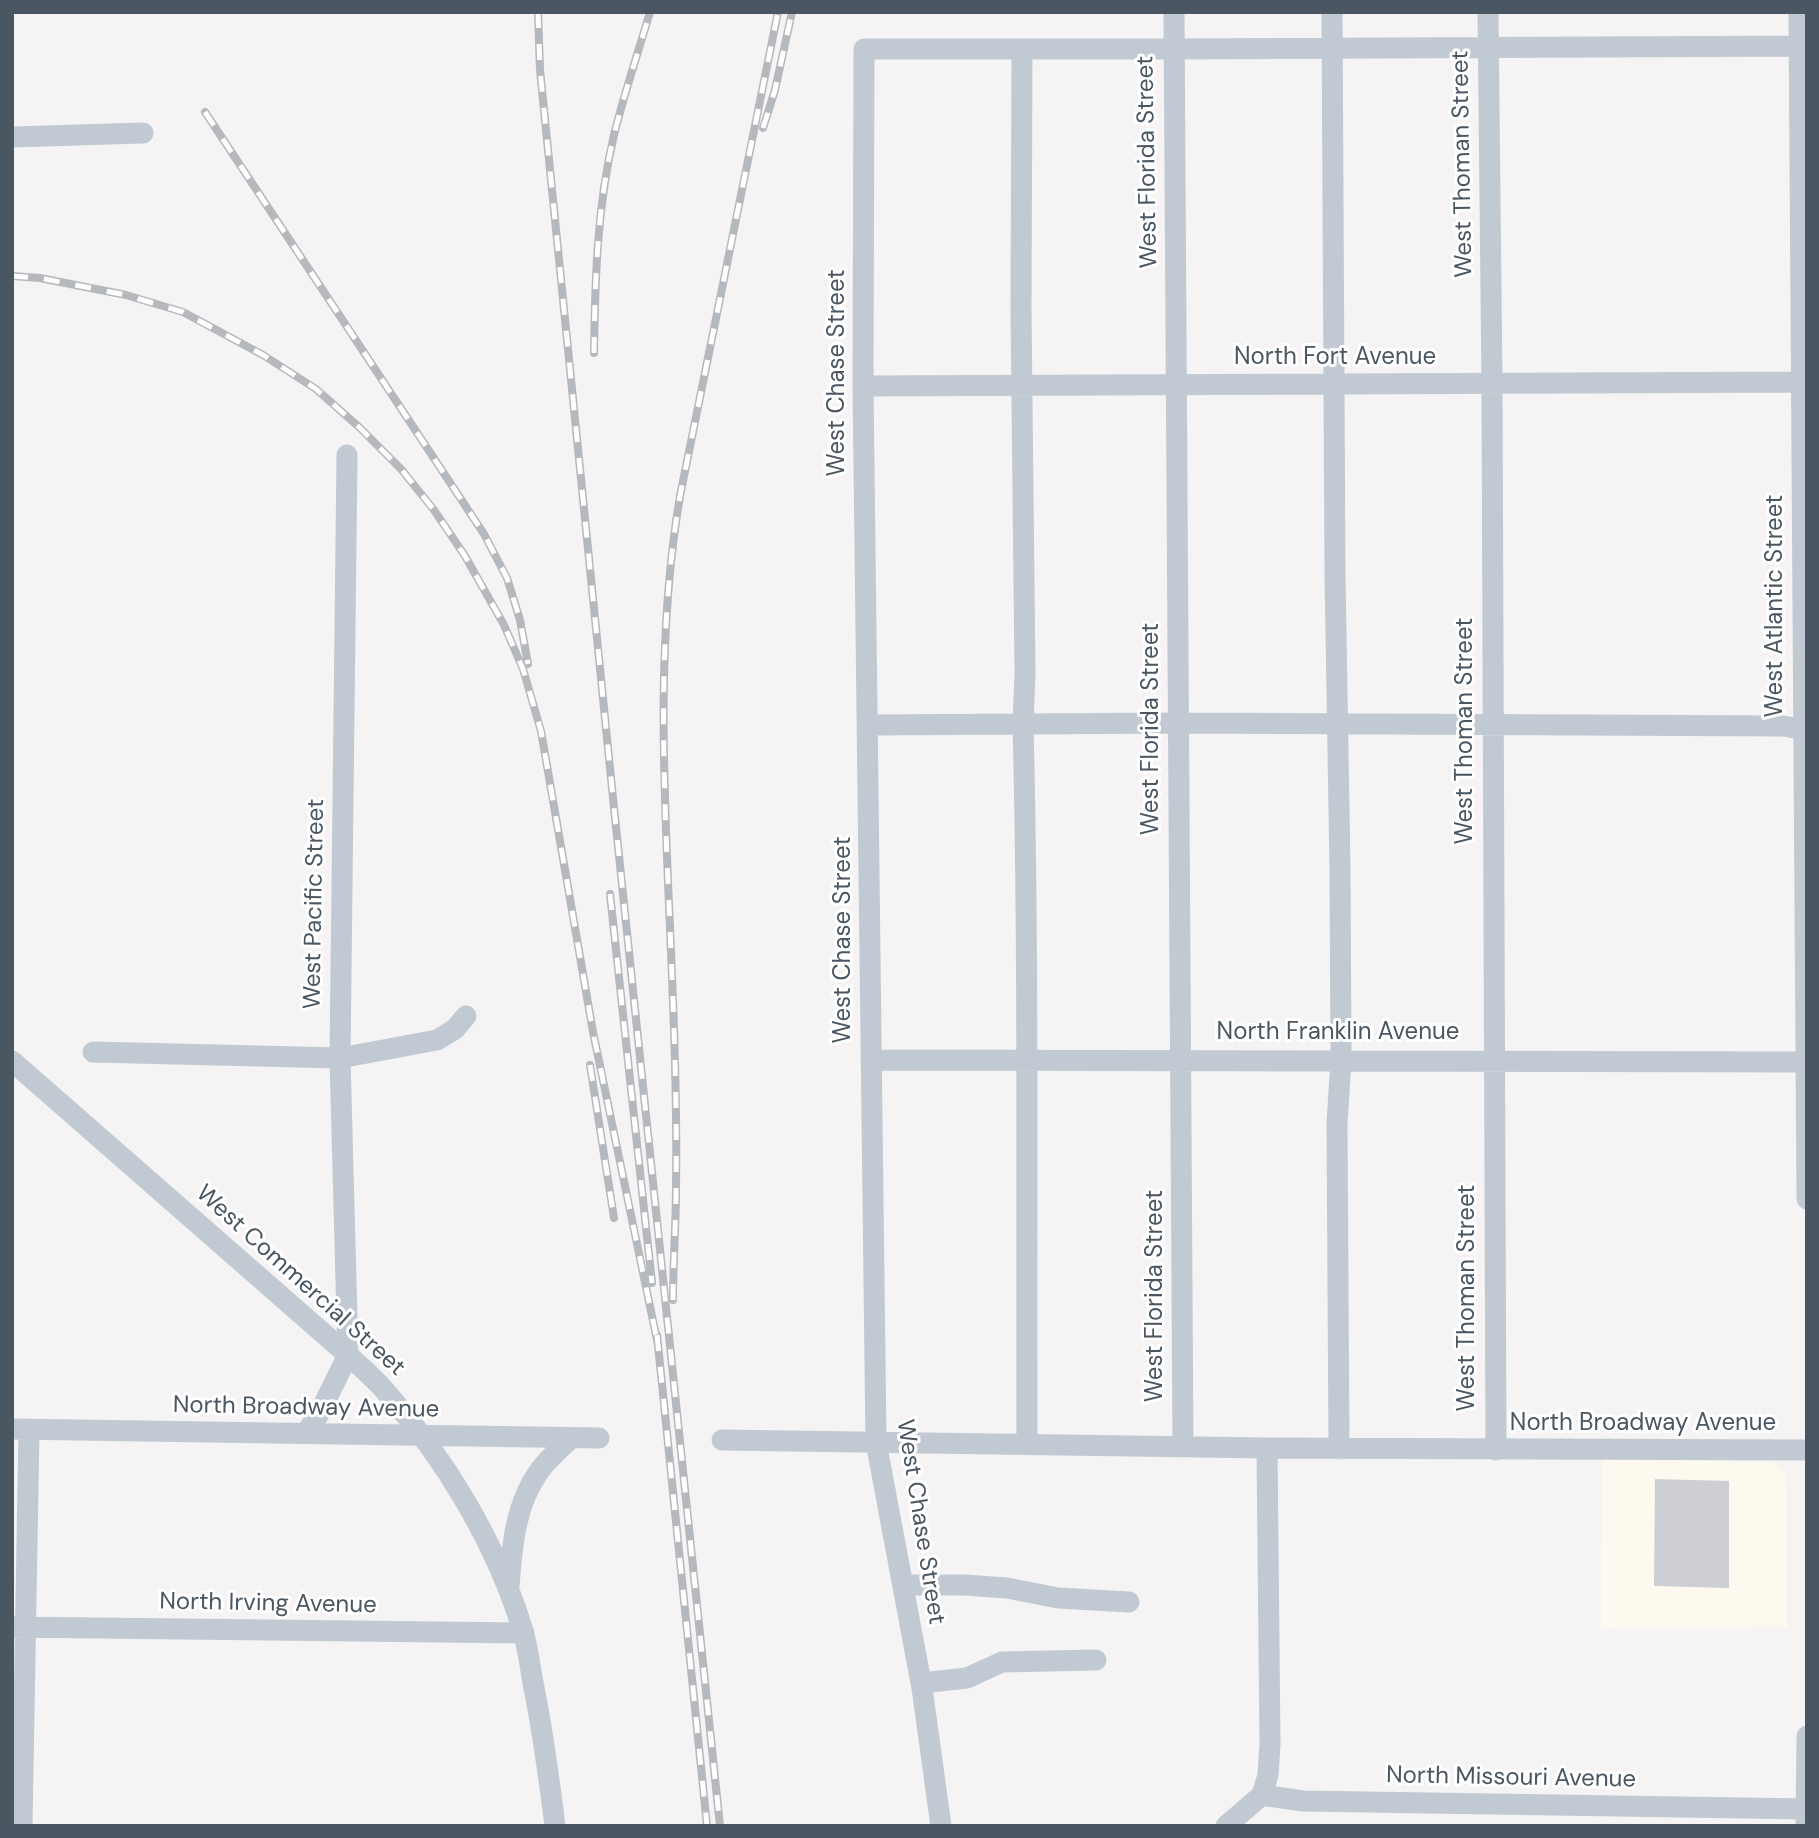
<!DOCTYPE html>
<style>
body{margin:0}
#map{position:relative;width:1819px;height:1838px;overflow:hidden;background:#f5f3f3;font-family:"DM Sans",sans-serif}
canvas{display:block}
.frame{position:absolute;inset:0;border:14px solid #4a5661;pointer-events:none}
</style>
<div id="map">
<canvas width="1819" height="1838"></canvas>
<div class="frame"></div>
</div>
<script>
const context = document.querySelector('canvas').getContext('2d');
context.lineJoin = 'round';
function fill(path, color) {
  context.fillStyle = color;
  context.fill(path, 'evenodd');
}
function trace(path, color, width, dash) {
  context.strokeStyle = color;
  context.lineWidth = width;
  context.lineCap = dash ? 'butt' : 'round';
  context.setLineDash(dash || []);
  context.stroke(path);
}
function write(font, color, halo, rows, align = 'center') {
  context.font = font + ' "DM Sans",sans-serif';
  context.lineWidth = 6;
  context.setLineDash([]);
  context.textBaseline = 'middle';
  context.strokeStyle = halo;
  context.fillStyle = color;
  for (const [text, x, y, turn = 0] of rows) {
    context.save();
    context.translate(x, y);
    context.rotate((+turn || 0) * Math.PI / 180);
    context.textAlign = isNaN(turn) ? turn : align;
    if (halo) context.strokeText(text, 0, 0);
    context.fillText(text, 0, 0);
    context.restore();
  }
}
fill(new Path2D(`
 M 1602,1459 L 1770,1462 L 1777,1466 L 1785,1475 L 1787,1488 L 1787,1627 L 1601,1628 Z`), '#fdf9ef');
fill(new Path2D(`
 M 1655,1479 L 1729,1481 L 1729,1588 L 1654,1586 Z`), '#cdcfd5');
trace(new Path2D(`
 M 1174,12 L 1183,1445
 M 1332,12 L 1335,575 L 1340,869 L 1341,1059 L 1337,1124 L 1339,1449
 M 1488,12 L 1492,383 L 1496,1450
 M 1799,12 L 1807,1199
 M 1022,49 L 1021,309 L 1025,674 L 1023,724 C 1029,964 1026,1203 1027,1443
 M 12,137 L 143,133
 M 863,386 L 1807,382
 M 868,725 L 1178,723 L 1783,726 L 1807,730
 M 93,1052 L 340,1058 L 437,1040 L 455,1029 L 466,1016
 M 871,1060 L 1805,1062
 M 12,1061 L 348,1355 C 361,1367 375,1379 386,1392 C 446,1459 497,1545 523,1631 C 528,1648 530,1666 533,1683 C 543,1731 549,1778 555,1826
 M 12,1429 L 599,1438
 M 306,1433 L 319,1414 L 348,1355 L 340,1058 L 347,455
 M 722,1440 L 1267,1448 L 1807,1450
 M 903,1585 L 964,1585 L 1007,1588 L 1058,1598 L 1129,1602
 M 509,1587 C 512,1546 515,1504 540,1470 C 549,1458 561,1448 571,1438
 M 12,1627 L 524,1633
 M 921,1683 L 967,1678 L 1002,1662 L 1096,1660
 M 1262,1795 L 1268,1775 L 1270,1744 L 1267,1448
 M 22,1826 L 29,1429
 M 941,1826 L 922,1688 L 876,1442 L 863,386 L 864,49 L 1173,49 L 1807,46
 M 1226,1826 L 1262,1795 L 1303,1801 L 1807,1809
 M 1806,1826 L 1807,1736`), '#c1cad2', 21);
const rail = new Path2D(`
 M 538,12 L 540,70 L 613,798 L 720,1826
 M 205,112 L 484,534 L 507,578 L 520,620 L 528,664
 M 763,128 L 775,90 L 792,12
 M 12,276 L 40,278 L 126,295 L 183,312 L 263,355 L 316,389 L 359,427 L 401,469 L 434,510 L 465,556 L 504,625 L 523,669 L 541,731 L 593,1032 L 658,1345
 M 594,353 C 595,280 597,207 614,135 C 624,94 638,53 650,12
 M 610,894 L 652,1283
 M 590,1065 L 614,1218
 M 673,1300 C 673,1263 676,1225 676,1188 C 677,1118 675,1047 672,977 C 666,816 653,655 680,496 L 778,12
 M 657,1335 L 707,1826`);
trace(rail, '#b5b8bd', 8);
trace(rail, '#fff', 5, [16]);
write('24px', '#4a5661', '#fff', [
 ["West Florida Street",1148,162,-91],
 ["West Thoman Street",1463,164,-91],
 ["North Fort Avenue",1335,358],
 ["West Chase Street",838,373,-90],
 ["West Atlantic Street",1776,606,-90],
 ["West Florida Street",1152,729,-90],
 ["West Thoman Street",1466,731,-90],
 ["West Pacific Street",315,904,-89],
 ["West Chase Street",844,940,-90],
 ["North Franklin Avenue",1338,1033],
 ["West Commercial Street",300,1281,42],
 ["West Florida Street",1156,1296,-90],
 ["West Thoman Street",1468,1298,-90],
 ["North Broadway Avenue",306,1408,1],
 ["North Broadway Avenue",1643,1424],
 ["West Chase Street",920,1522,81],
 ["North Irving Avenue",268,1604,1],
 ["North Missouri Avenue",1511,1778,1]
]);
</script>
